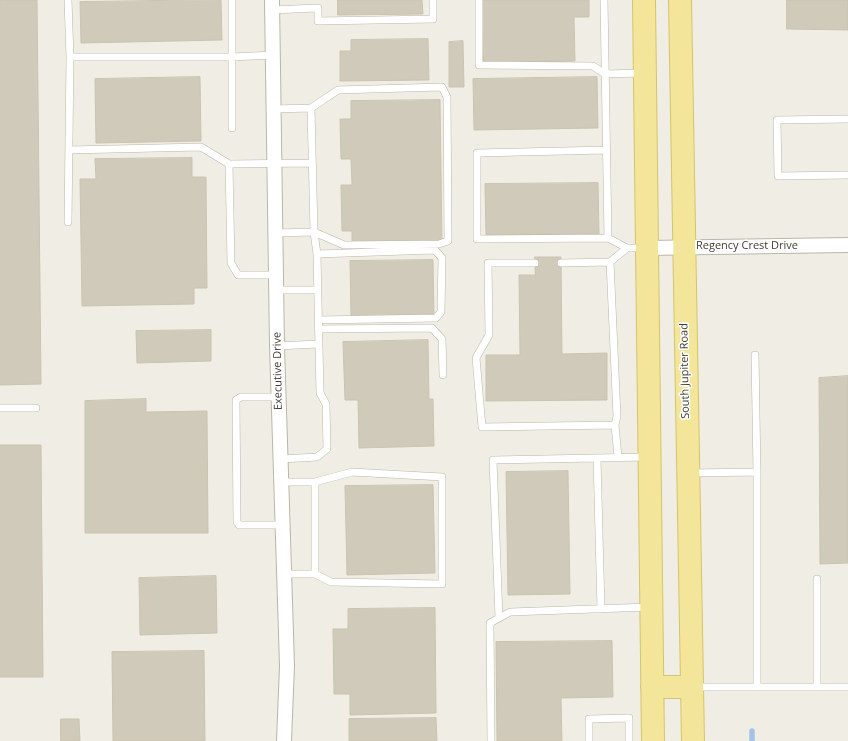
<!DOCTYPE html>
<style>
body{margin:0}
canvas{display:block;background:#f0eee4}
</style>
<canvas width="848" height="741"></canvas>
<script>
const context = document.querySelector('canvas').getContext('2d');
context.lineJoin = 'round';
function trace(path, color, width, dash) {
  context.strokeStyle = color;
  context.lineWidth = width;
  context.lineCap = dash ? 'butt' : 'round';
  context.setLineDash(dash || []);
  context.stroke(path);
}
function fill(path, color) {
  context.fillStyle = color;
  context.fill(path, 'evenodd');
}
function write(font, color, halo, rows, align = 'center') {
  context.font = font + ' "Open Sans",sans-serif';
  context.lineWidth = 3;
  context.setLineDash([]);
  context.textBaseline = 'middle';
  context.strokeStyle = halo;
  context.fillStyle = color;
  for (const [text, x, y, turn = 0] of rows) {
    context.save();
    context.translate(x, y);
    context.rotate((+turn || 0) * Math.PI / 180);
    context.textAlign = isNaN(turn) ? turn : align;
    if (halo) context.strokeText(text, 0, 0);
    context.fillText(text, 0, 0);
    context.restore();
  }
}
trace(new Path2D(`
 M 752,731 L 752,741`), '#a6c3e7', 5.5);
const building = new Path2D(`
 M 0,0 L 37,0 L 41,384 L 0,385 Z
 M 221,0 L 222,40 L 81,43 L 80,2 Z
 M 338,0 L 422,0 L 423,14 L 338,15 Z
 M 483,0 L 589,0 L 589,17 L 574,17 L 575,61 L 484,63 Z
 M 787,0 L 848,0 L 848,30 L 787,29 Z
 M 428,39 L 429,80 L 340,81 L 340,51 L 351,51 L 351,40 Z
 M 463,41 L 464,87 L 449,87 L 449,42 Z
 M 200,77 L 201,141 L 96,143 L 95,79 Z
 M 597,77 L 598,128 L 474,130 L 473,79 Z
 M 440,100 L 442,242 L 352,243 L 352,231 L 342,231 L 341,185 L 352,185 L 351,159 L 341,159 L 340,119 L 351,119 L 351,101 Z
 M 192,158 L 192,177 L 206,177 L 207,288 L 194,288 L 194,304 L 82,306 L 80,179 L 96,179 L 95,159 Z
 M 598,183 L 599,234 L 486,235 L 485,184 Z
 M 535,257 L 561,257 L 562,354 L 607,353 L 607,400 L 486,401 L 486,355 L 520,355 L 519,275 L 535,275 Z
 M 433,260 L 434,317 L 351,318 L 350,261 Z
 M 211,330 L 211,361 L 137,363 L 136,331 Z
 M 428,340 L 429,399 L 433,399 L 434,446 L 359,448 L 358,400 L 345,400 L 343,342 Z
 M 848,376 L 848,563 L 820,564 L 819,378 Z
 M 146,399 L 146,412 L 207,411 L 208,533 L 85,533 L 85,401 Z
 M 0,445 L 41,445 L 43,677 L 0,677 Z
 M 568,471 L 570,594 L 508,595 L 506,472 Z
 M 433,485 L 435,573 L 347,575 L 345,486 Z
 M 216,576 L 217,633 L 140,635 L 139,578 Z
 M 435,608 L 436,713 L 350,715 L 350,694 L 334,694 L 333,629 L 348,629 L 348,609 Z
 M 612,641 L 613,697 L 561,698 L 562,741 L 497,741 L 496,642 Z
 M 204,651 L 205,741 L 113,741 L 112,652 Z
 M 436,718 L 437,741 L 349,741 L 349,719 Z
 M 61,719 L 79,719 L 80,741 L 61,741 Z`);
fill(building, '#d0cabb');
trace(building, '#cac3af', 1);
const service = new Path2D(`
 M 68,0 L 70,57 L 232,57 L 232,0
 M 479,0 L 479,65 L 593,66 L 605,74 L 642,73
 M 604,0 L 608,238 L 627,248
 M 272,10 L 318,8 L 318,21 L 433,19 L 433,0
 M 311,108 L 338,90 L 442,87 L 447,97 L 448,241 L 439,244 L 344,245 L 314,232
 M 274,109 L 311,108 L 314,232 L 276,233
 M 848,119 L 777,120 L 778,176 L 848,175
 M 232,128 L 232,57 L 273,55
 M 69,150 L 201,147 L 229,164
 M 607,150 L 477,153 L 477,239 L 608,238
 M 68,222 L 70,57
 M 317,254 L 435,250 L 442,258 L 441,312 L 436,318 L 318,320
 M 610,262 L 627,248 L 645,248
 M 535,263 L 488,263 L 489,335 L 476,358 L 482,427 L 615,425
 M 561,263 L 610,262 L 617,416 L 615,425 L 618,457
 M 276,275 L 238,275 L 231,263 L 229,164 L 312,163
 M 277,290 L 317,290
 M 318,329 L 432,328 L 442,339 L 443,375
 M 277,346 L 318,344
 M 755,355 L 757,472
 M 279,397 L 241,397 L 236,400 L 237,522 L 239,525 L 282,525
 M 0,408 L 36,408
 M 597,458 L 601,609
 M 281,459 L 317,457 L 327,449 L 326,404 L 320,393 L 317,254 L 314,232
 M 691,473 L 757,472 L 757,687
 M 281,482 L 315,482 L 352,472 L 442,477 L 442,584 L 331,582 L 315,574 L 284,574
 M 315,482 L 315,574
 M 817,579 L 817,687
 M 499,618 L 493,460 L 647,457
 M 694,687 L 848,687
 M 491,741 L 490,623 L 510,612 L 649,607
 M 589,741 L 589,719 L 629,718 L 629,741`);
const minor = new Path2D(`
 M 272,0 L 277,346 L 287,666 L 284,741
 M 646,248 L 848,245`);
const primary = new Path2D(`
 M 644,0 L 653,741
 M 680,0 L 693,741
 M 652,687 L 692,687`);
trace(service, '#bab6a8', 8);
trace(minor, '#bab6a8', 16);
trace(primary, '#d5c46c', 24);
trace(service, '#fff', 7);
trace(minor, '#fff', 14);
trace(primary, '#f3e59a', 22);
write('11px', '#413e34', '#fff', [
 ["Regency Crest Drive",747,246],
 ["Executive Drive",278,371,-91],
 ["South Jupiter Road",685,371,-91]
]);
</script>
